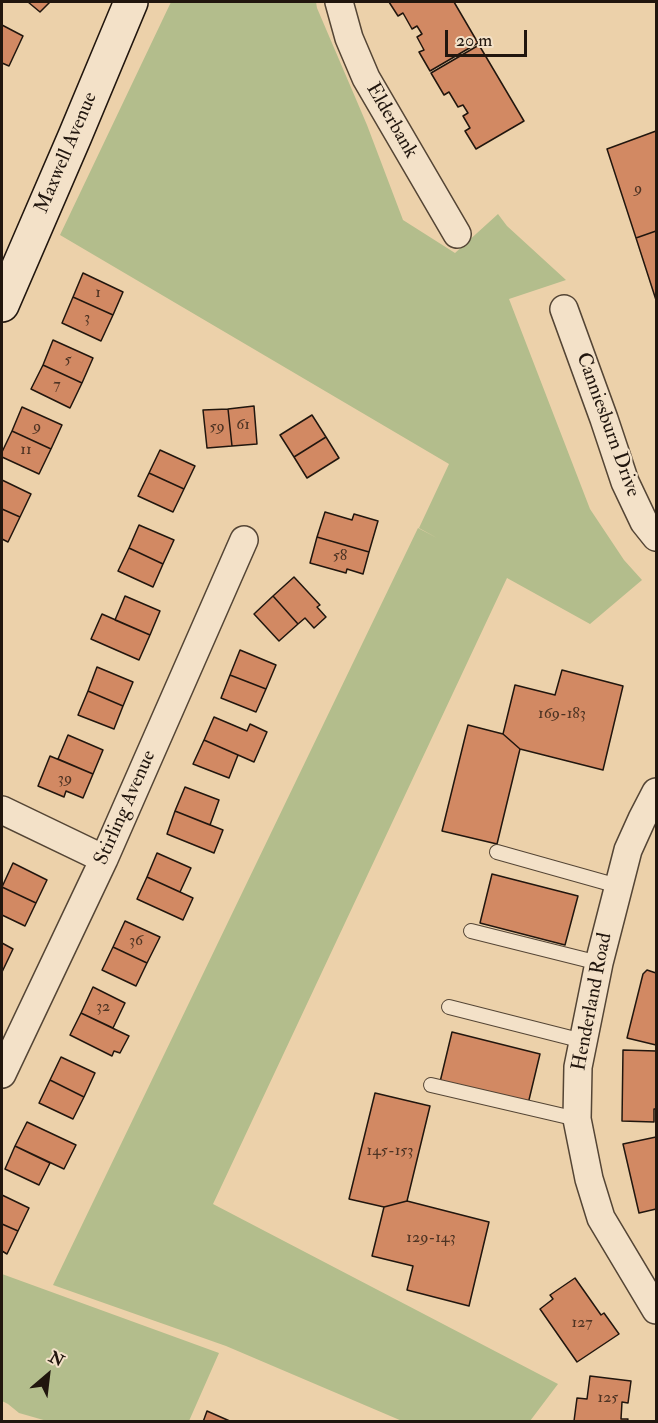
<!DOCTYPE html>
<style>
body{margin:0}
#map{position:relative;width:658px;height:1423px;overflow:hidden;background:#ecd1aa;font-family:"IM FELL Double Pica",serif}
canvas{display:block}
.frame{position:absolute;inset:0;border:3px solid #21160e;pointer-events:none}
.north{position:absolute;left:18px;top:1345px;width:60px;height:60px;-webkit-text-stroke:4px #f3e1c8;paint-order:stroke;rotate:28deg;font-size:16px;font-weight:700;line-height:24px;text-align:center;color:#21160e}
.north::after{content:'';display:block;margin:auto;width:21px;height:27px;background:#21160e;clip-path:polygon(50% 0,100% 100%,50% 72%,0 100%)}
.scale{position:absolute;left:445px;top:30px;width:82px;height:27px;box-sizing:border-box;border:3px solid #21160e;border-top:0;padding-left:8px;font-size:18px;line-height:21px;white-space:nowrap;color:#21160e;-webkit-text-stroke:4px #f3e1c8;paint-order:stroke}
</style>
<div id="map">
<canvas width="658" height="1423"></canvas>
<div class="frame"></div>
<div class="north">N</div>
<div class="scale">20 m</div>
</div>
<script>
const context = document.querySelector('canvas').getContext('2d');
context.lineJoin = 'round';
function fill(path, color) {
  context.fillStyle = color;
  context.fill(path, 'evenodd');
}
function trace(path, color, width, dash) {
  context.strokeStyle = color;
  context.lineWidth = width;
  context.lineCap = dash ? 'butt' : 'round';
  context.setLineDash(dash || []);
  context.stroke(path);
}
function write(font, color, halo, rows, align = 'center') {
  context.font = font + ' "IM FELL Double Pica",serif';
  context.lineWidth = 4.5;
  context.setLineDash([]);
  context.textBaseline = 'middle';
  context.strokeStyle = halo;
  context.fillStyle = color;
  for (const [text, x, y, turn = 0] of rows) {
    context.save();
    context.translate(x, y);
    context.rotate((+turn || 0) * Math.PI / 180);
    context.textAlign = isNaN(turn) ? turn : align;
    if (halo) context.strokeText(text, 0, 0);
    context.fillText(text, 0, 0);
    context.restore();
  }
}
fill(new Path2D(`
 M 171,2 L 316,2 L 317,8 L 367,125 L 403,220 L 455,253 L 498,214 L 507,226 L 566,280 L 509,299 L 590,509 L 624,560 L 642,580 L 590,624 L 507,578 L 213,1204 L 558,1384 L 530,1421 L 402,1421 L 226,1346 L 53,1285 L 418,528 L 437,538 L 419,528 L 449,464 L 60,235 Z
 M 2,1274 L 219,1353 L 189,1421 L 47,1421 L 19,1413 L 8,1404 L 2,1401 Z`), '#b3bd8c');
const building = new Path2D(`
 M 28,2 L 50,2 L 40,12 Z
 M 389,2 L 454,2 L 478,43 L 430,71 L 419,52 L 424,50 L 417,37 L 422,34 L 417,26 L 412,29 L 403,13 L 398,16 Z
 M 2,25 L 23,36 L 9,66 L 2,63 Z
 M 479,45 L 524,121 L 476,149 L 465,131 L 470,128 L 463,116 L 468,113 L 463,105 L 458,107 L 449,92 L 444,95 L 431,73 Z
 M 656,131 L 656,231 L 636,238 L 607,149 Z
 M 656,231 L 656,300 L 636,238 Z
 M 83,273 L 123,292 L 113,315 L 73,297 Z
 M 73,297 L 113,315 L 101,341 L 62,323 Z
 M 53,340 L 93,358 L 82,383 L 43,365 Z
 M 43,365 L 82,383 L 70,408 L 31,389 Z
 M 254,406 L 257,444 L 232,446 L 228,409 Z
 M 22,407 L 62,425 L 51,449 L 12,431 Z
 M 228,409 L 232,446 L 207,448 L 203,410 Z
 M 312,415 L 326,437 L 294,457 L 280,435 Z
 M 12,431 L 51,449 L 39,474 L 2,457 L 2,452 Z
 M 326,437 L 339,458 L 307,478 L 294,457 Z
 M 160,450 L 195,466 L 184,489 L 149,473 Z
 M 149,473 L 184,489 L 173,512 L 138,496 Z
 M 2,480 L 31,494 L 20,517 L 2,509 Z
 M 2,509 L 20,517 L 8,542 L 2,539 Z
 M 325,512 L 352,520 L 354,514 L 378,521 L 369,552 L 317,537 Z
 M 139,525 L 174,540 L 163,564 L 129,548 Z
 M 317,537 L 369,552 L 363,574 L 347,569 L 346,573 L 310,563 Z
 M 129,548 L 163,564 L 153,587 L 118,571 Z
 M 294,577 L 320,605 L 317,607 L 326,617 L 314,628 L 305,618 L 298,624 L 273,596 Z
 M 125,596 L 160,611 L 150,635 L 115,620 Z
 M 273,596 L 298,624 L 279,641 L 254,614 Z
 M 102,614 L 150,635 L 139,660 L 91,639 Z
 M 240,650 L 276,665 L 266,689 L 230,675 Z
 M 97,667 L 133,682 L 123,706 L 88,691 Z
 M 562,670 L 623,686 L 603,770 L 520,749 L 503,734 L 515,685 L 555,695 Z
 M 230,675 L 266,689 L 256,712 L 221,698 Z
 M 88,691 L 123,706 L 114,729 L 78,715 Z
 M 214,717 L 247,731 L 250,724 L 267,732 L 254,762 L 204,740 Z
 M 468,725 L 503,734 L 520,749 L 497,844 L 442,831 Z
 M 68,735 L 103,750 L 93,774 L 58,759 Z
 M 204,740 L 238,755 L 229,778 L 193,764 Z
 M 50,756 L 93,774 L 83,798 L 66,791 L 64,797 L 38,786 Z
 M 185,787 L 219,800 L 210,825 L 175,811 Z
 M 175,811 L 223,830 L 214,853 L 167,834 Z
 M 157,853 L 191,868 L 180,892 L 147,877 Z
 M 13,863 L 47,880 L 36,903 L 2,887 Z
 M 492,874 L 578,896 L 565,945 L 480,923 Z
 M 147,877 L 193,898 L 183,920 L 137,899 Z
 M 2,887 L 36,903 L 25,926 L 2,915 Z
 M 125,921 L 160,937 L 147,963 L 113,947 Z
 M 2,943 L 13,949 L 2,972 Z
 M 113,947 L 147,963 L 136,986 L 102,970 Z
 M 647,970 L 656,973 L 656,1045 L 627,1038 L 643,974 Z
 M 93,987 L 125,1003 L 113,1028 L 81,1013 Z
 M 81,1013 L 129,1036 L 120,1053 L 114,1051 L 112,1056 L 70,1035 Z
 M 452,1032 L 540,1054 L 528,1104 L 440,1082 Z
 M 623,1050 L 656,1051 L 656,1109 L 654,1109 L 654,1122 L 622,1121 Z
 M 61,1057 L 95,1073 L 84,1097 L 50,1080 Z
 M 50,1080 L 84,1097 L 73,1119 L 39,1103 Z
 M 375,1093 L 430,1106 L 407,1201 L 384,1207 L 349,1199 Z
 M 27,1122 L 76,1145 L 64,1169 L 15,1146 Z
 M 656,1137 L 656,1209 L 639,1213 L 623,1144 Z
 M 15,1146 L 50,1163 L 39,1185 L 5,1169 Z
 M 2,1195 L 29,1208 L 18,1231 L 2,1224 Z
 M 407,1201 L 489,1222 L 469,1306 L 407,1290 L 413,1266 L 372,1256 L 384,1207 Z
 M 2,1224 L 18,1231 L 7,1254 L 2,1251 Z
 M 575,1278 L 601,1315 L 604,1313 L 619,1334 L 577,1362 L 540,1309 L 553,1299 L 550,1295 Z
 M 590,1376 L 631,1381 L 628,1403 L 622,1402 L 621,1419 L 628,1419 L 627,1422 L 574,1421 L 577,1398 L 587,1399 Z
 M 207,1411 L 232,1422 L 203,1422 Z`);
fill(building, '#d28963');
trace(building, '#21160e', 1.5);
const lane = new Path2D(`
 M 497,852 L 618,886
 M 471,931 L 599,963
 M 449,1007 L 583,1041
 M 431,1085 L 577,1119`);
const street = new Path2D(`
 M 339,2 L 349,38 L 366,78 L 457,234
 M 564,309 L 604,419 L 625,482 L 644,522 L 656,537
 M 656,792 L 642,819 L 628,850 L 599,963 L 578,1067 L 577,1119 L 589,1179 L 601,1218 L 656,1310
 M 2,810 L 104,859
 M 2,1074 L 104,859 L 244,540`);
const secondary = new Path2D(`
 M 2,305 L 75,136 L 131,2`);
trace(lane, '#544535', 16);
trace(street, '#544535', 30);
trace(secondary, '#21160e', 36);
trace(lane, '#f3e1c8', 14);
trace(street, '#f3e1c8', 27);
trace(secondary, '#f3e1c8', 33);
write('16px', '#4d3323', null, [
 ["9",638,190],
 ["1",98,294],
 ["3",87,319],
 ["5",68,361],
 ["7",57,386],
 ["61",243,426],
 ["9",37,428],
 ["59",217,428],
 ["11",26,451],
 ["58",340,557],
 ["169-183",562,715],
 ["39",65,780],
 ["36",136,942],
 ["32",103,1008],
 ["145-153",390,1152],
 ["129-143",431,1239],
 ["127",582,1324],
 ["125",608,1399]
]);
write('20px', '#21160e', '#f3e1c8', [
 ["Elderbank",391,121,60],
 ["Maxwell Avenue",67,153,-67],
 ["Canniesburn Drive",607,425,70],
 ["Stirling Avenue",126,808,-66],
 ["Henderland Road",593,1002,-79]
]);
</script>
